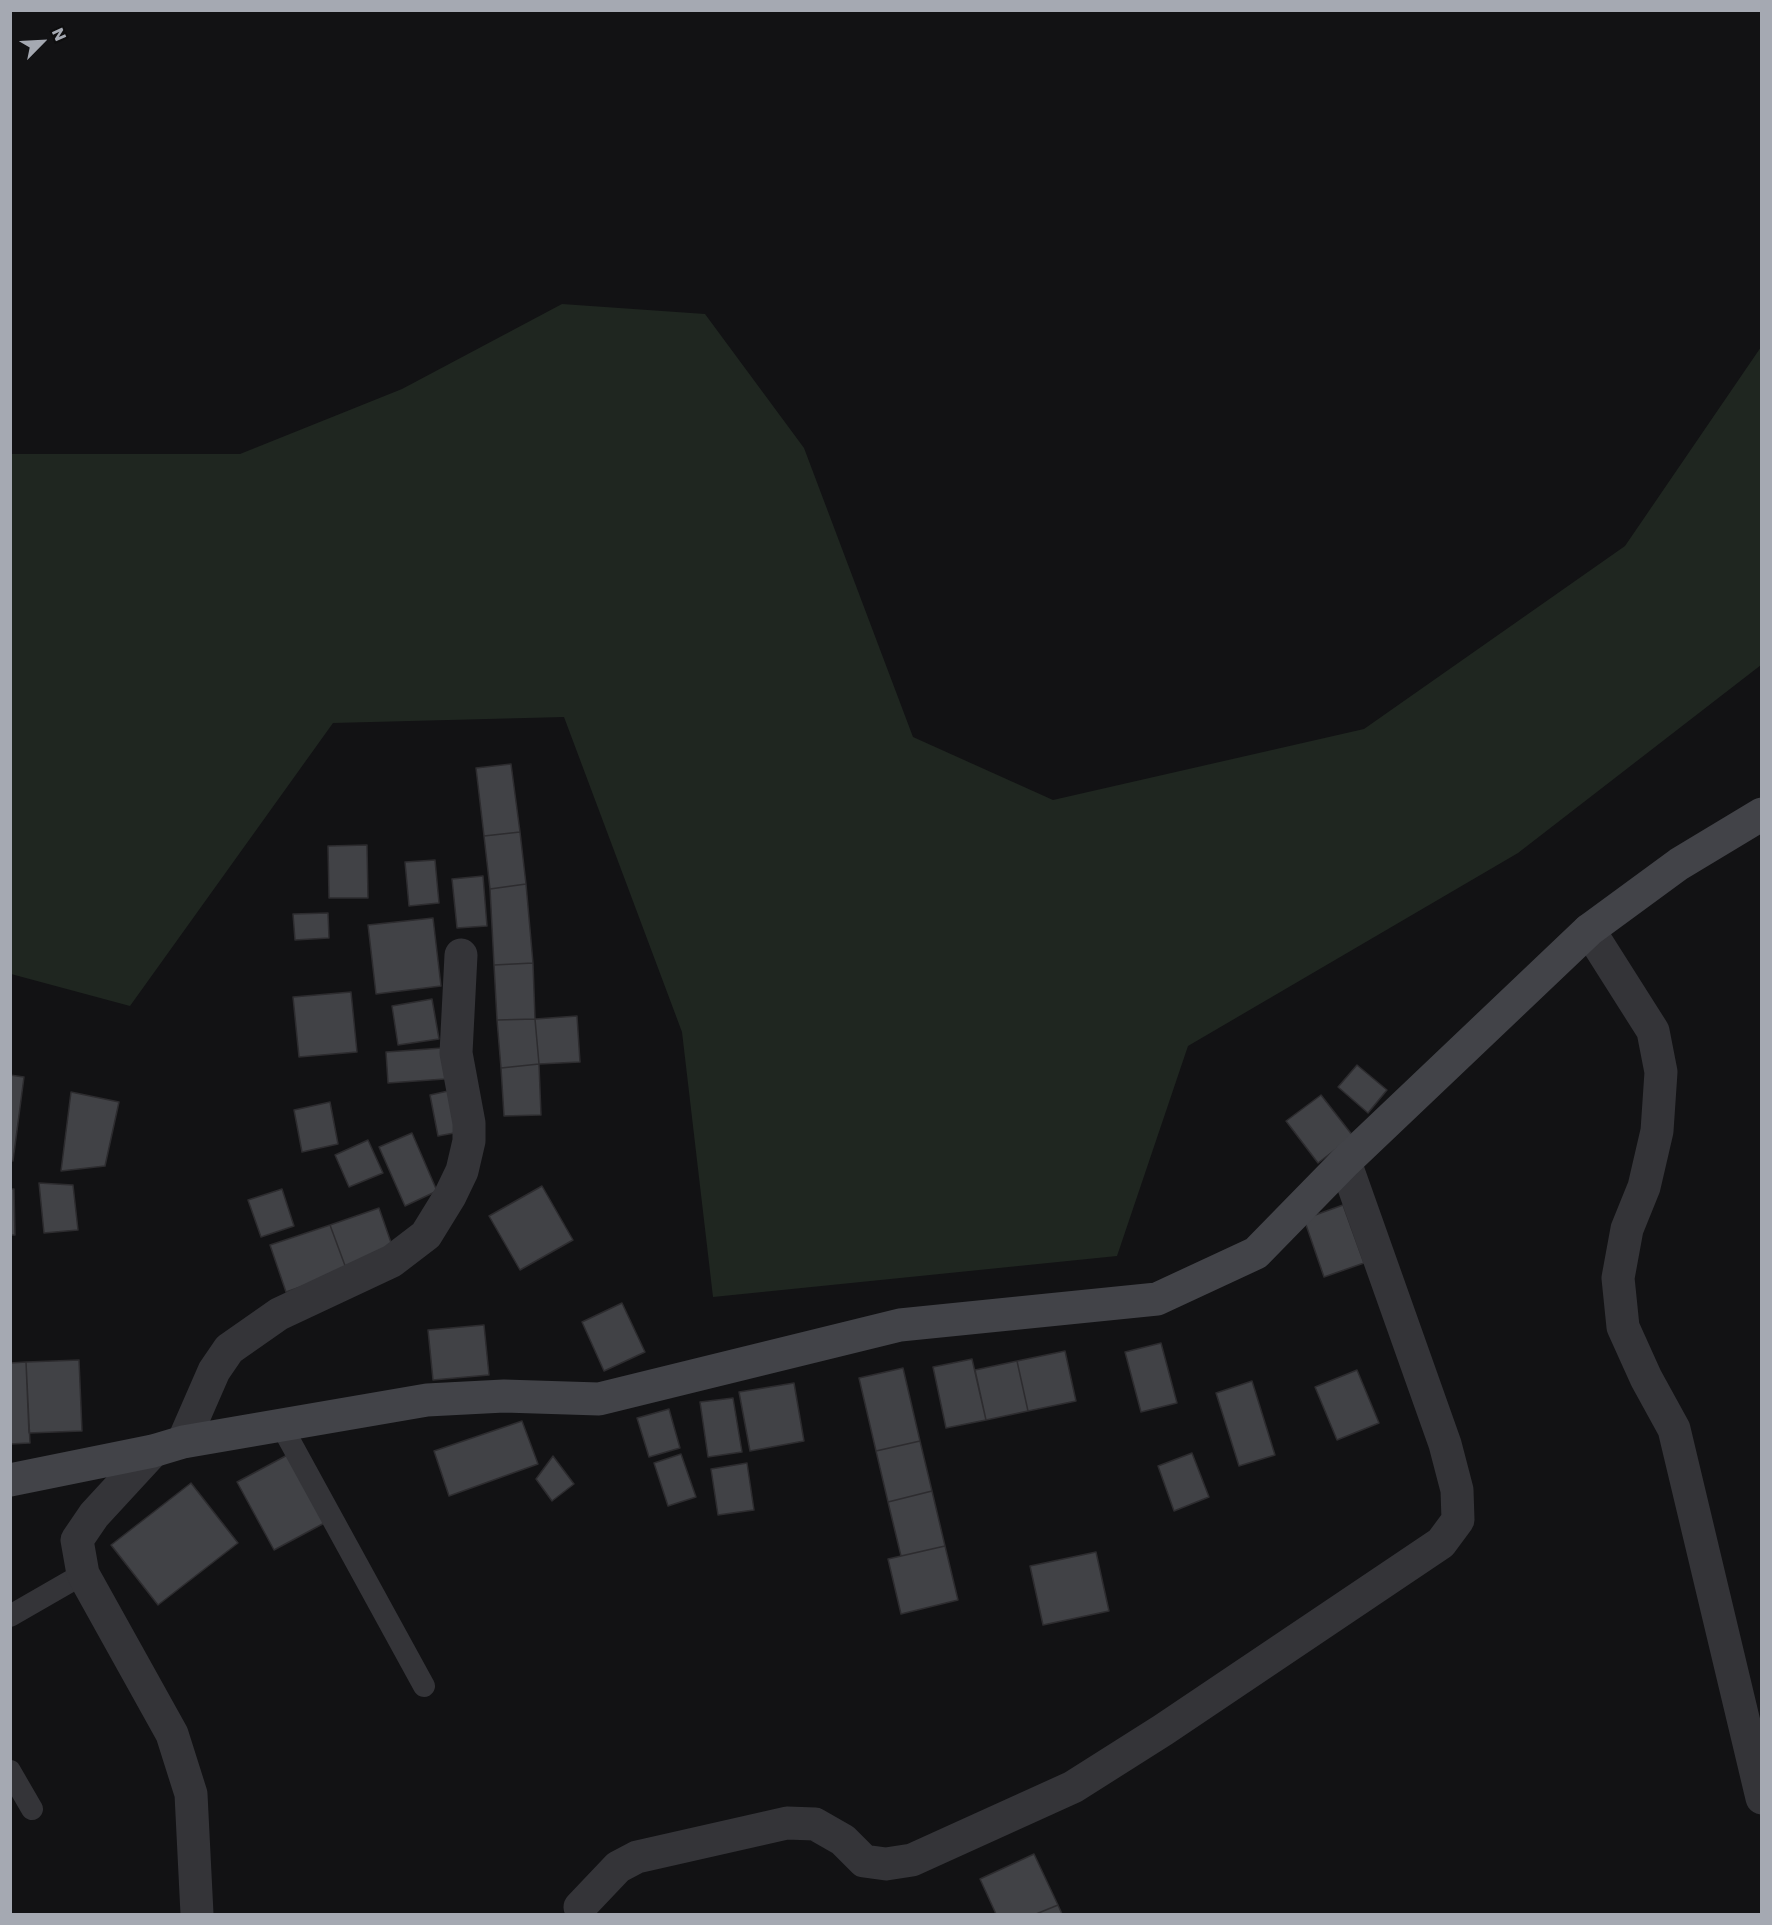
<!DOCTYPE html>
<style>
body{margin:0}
#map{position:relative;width:1772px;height:1925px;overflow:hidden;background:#121214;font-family:Poppins,sans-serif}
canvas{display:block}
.frame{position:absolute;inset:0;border:12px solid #a5a9b2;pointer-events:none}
.north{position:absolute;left:12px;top:12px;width:60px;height:60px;-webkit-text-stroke:4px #0d0d0e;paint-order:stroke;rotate:66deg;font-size:16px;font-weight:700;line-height:24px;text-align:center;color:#a5a9b2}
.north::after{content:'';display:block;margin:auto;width:21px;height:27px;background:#a5a9b2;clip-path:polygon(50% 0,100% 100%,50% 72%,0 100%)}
</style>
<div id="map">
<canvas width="1772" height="1925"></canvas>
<div class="frame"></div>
<div class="north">N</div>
</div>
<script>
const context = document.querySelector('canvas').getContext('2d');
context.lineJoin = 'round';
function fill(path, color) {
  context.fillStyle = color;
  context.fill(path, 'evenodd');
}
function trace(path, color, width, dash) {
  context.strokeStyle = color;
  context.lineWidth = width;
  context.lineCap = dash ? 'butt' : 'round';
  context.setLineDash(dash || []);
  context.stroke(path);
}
fill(new Path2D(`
 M 562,304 L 705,314 L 804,448 L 913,737 L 1053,800 L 1364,729 L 1625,546 L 1761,347 L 1761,665 L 1518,853 L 1188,1046 L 1117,1256 L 713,1297 L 682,1032 L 564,717 L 333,723 L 130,1006 L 11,974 L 11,454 L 240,454 L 402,389 Z`), '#1f2620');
const building = new Path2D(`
 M 511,764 L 520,832 L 484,836 L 476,768 Z
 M 520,832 L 526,884 L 490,889 L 484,836 Z
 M 367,845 L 368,898 L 329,898 L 328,846 Z
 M 435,860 L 439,903 L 409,906 L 405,862 Z
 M 483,876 L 487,926 L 457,928 L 452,879 Z
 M 526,884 L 533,963 L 494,965 L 490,889 Z
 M 328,913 L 329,938 L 295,940 L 293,914 Z
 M 433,918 L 441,986 L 376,994 L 368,925 Z
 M 533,963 L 535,1019 L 497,1020 L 494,965 Z
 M 351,992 L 357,1052 L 299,1057 L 293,997 Z
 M 432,999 L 439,1039 L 398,1045 L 392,1006 Z
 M 577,1016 L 580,1062 L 539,1064 L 535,1019 Z
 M 535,1019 L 539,1064 L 501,1068 L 497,1020 Z
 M 442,1048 L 445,1079 L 388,1083 L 386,1052 Z
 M 539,1064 L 541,1115 L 504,1116 L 501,1068 Z
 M 1357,1065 L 1387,1090 L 1368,1113 L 1338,1087 Z
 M 10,1075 L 24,1077 L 13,1161 L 10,1160 Z
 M 457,1089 L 465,1131 L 438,1136 L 430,1095 Z
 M 71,1092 L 119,1102 L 105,1166 L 61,1171 Z
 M 1321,1095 L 1353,1136 L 1318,1163 L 1286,1121 Z
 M 330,1102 L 338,1144 L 302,1152 L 294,1110 Z
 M 412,1133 L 437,1191 L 405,1206 L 379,1147 Z
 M 368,1140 L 383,1173 L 349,1187 L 335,1155 Z
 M 39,1183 L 73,1185 L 78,1230 L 44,1233 Z
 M 542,1186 L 573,1240 L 520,1270 L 489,1216 Z
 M 10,1189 L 14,1189 L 15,1235 L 10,1235 Z
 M 282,1189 L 294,1226 L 261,1237 L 248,1200 Z
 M 1343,1205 L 1364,1263 L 1324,1277 L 1304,1219 Z
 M 379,1208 L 395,1254 L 347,1271 L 330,1225 Z
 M 330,1225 L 347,1271 L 286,1292 L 270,1245 Z
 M 622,1303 L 645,1352 L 604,1371 L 582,1322 Z
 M 484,1325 L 489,1375 L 433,1380 L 428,1330 Z
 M 1161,1343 L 1177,1403 L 1141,1412 L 1125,1352 Z
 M 1065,1351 L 1076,1401 L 1028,1411 L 1017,1361 Z
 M 972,1359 L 986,1420 L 946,1428 L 933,1367 Z
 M 79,1360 L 82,1431 L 29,1433 L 26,1362 Z
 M 1017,1361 L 1028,1411 L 986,1420 L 975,1370 Z
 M 26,1362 L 30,1443 L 10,1444 L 10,1363 Z
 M 903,1368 L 920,1441 L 876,1451 L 859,1378 Z
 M 1357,1370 L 1379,1423 L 1337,1440 L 1315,1387 Z
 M 1252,1381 L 1275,1455 L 1239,1466 L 1216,1393 Z
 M 794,1383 L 804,1441 L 750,1451 L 739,1392 Z
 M 733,1398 L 742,1452 L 708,1457 L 700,1402 Z
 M 669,1409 L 680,1448 L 649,1457 L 637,1418 Z
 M 522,1421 L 538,1464 L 449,1496 L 434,1451 Z
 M 920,1441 L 932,1491 L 888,1502 L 876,1451 Z
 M 293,1452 L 330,1520 L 274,1550 L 237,1482 Z
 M 1192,1453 L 1209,1497 L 1174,1511 L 1158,1466 Z
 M 681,1454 L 696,1497 L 668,1506 L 654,1463 Z
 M 553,1456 L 574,1484 L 552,1501 L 536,1479 Z
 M 747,1463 L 754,1510 L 718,1515 L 711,1469 Z
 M 191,1483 L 238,1543 L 158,1605 L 111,1545 Z
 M 932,1491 L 945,1546 L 901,1556 L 888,1502 Z
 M 945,1546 L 958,1600 L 901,1614 L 888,1559 Z
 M 1096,1552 L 1109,1611 L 1043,1625 L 1030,1566 Z
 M 1034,1854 L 1058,1905 L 1036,1914 L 996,1914 L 980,1879 Z
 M 1058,1905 L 1062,1914 L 1036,1914 Z`);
fill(building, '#414246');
trace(building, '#2d2c2f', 1.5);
trace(new Path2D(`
 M 281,1425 L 424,1686
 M 10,1616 L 83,1574
 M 10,1771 L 32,1809`), '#343438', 22);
trace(new Path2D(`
 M 1589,930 L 1653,1031 L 1661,1072 L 1657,1131 L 1644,1187 L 1627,1229 L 1618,1278 L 1623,1327 L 1646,1378 L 1674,1429 L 1762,1798
 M 183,1442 L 214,1371 L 229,1349 L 279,1314 L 392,1261 L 426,1235 L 450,1196 L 462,1171 L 469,1141 L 469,1123 L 456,1053 L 461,955
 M 153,1451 L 94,1515 L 77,1540 L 83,1574 L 172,1734 L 191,1794 L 197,1914
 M 580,1907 L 618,1867 L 637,1857 L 787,1823 L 815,1824 L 843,1840 L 864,1861 L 886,1864 L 912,1860 L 1073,1787 L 1163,1730 L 1441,1543 L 1458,1520 L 1457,1490 L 1445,1444 L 1345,1162`), '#343438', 33);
trace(new Path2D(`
 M 10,1480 L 153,1451 L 183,1442 L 427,1400 L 504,1396 L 599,1399 L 900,1325 L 1157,1299 L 1256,1253 L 1345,1162 L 1589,930 L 1679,864 L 1762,814`), '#424348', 33);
</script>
